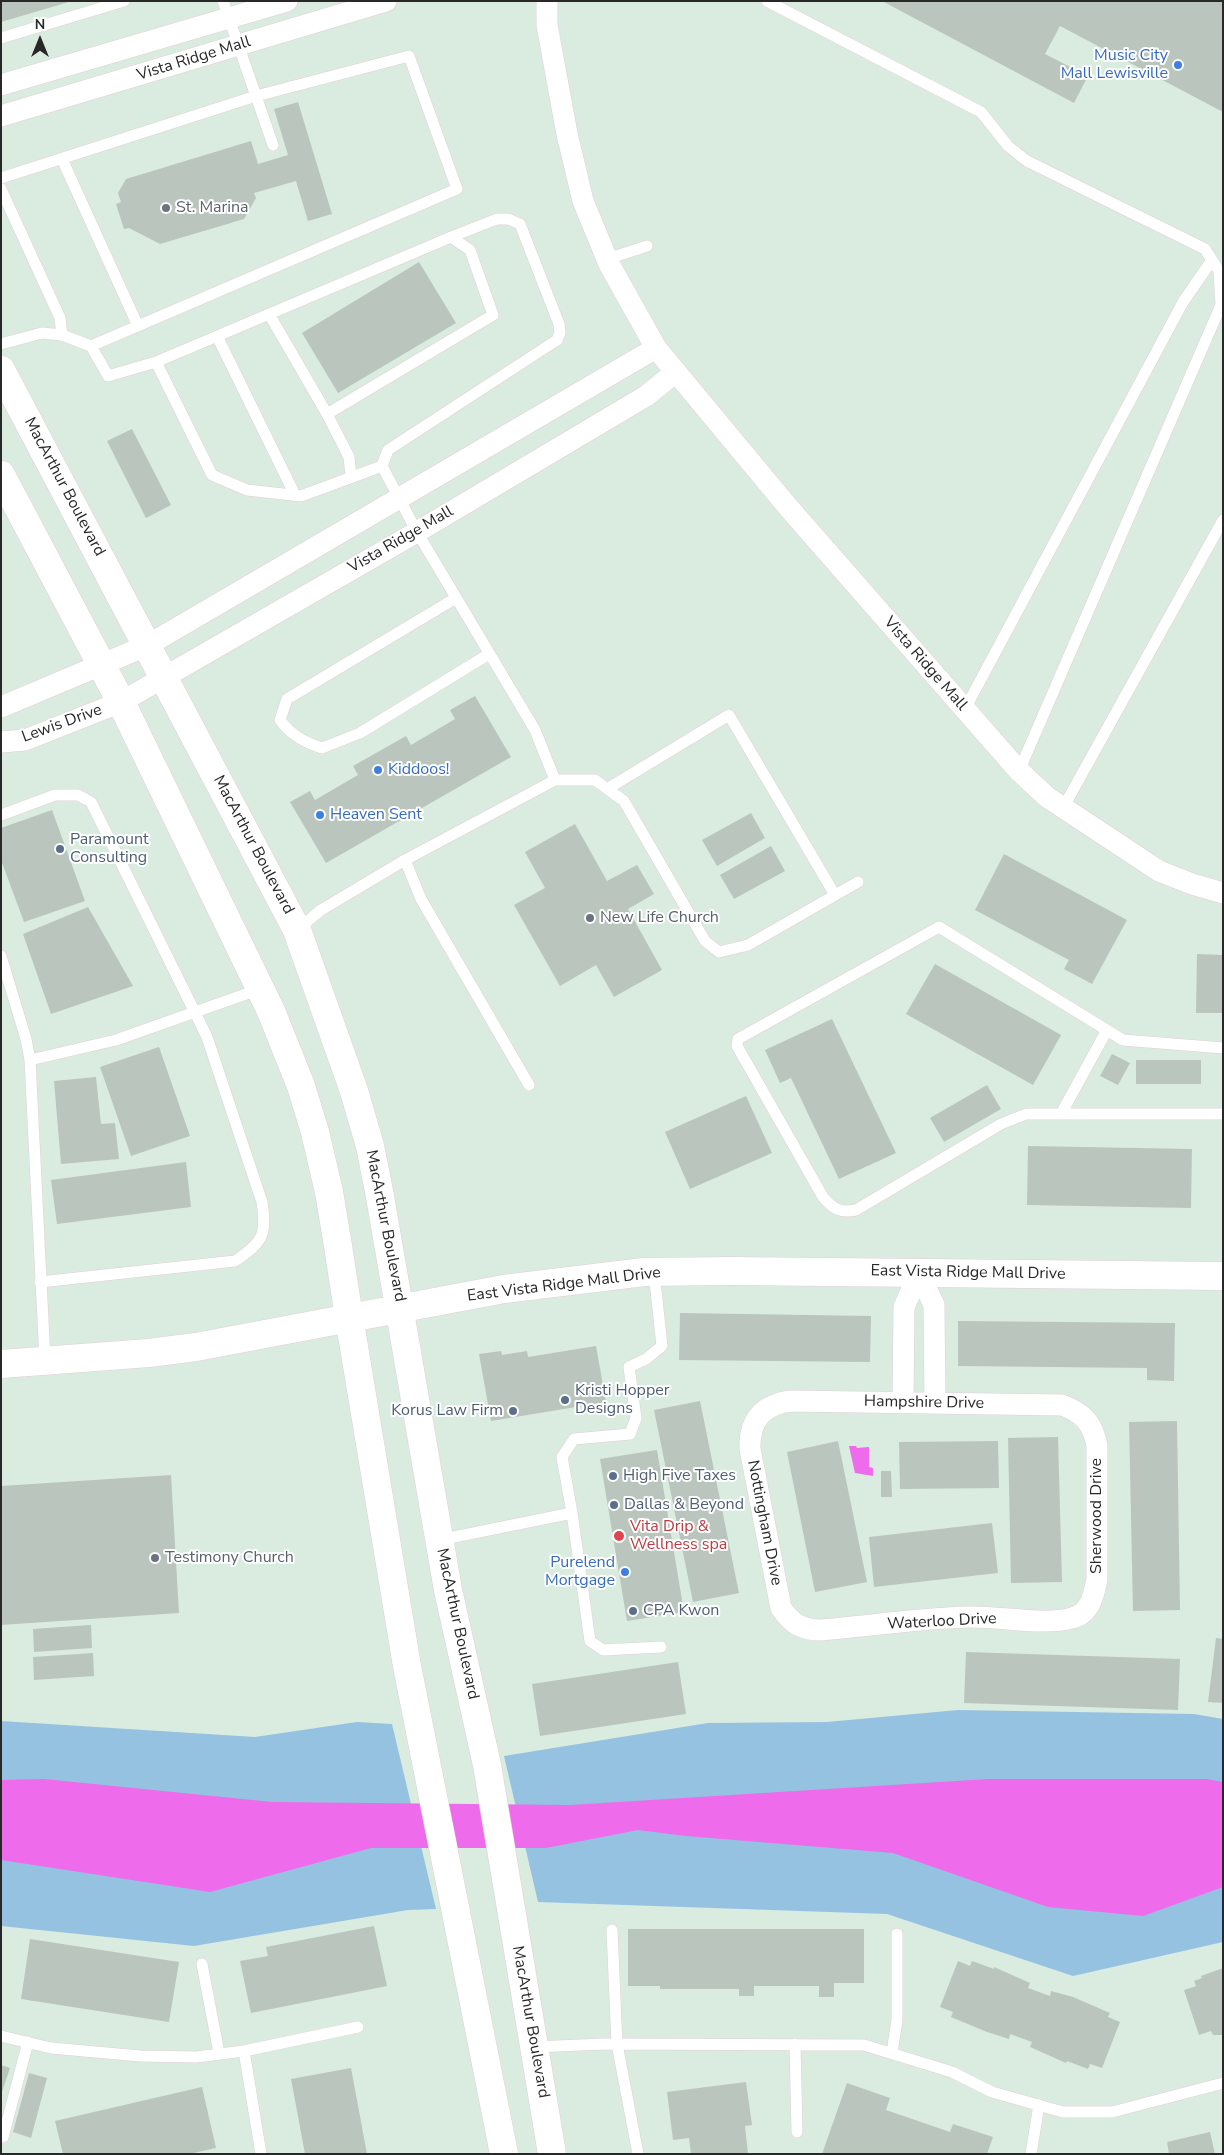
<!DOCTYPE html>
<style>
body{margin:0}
#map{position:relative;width:1224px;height:2155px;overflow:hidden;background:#daebe0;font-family:"Nunito Sans",sans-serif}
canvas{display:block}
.frame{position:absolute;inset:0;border:2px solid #282828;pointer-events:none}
.north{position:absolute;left:15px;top:15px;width:50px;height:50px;-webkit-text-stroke:4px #fff;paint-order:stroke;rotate:0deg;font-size:14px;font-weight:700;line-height:20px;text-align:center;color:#282828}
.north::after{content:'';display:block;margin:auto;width:18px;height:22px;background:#282828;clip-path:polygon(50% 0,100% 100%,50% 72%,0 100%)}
</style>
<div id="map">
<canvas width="1224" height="2155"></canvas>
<div class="frame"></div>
<div class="north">N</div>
</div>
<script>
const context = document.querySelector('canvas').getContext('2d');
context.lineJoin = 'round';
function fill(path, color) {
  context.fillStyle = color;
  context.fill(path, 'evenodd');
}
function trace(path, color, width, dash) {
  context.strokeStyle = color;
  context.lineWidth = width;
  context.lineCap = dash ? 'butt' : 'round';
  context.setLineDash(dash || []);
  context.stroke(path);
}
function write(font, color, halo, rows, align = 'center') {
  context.font = font + ' "Nunito Sans",sans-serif';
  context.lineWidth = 4;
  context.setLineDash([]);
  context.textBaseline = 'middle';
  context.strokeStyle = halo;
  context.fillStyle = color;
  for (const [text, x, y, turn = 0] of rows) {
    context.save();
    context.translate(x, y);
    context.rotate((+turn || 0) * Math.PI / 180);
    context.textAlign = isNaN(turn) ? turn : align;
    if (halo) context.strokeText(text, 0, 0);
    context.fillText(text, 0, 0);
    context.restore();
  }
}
fill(new Path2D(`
 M 958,1710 L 1194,1714 L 1223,1719 L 1223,1942 L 1073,1976 L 887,1914 L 538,1902 L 504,1756 L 708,1723 L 827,1722 Z
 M 1,1721 L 255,1737 L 357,1722 L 392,1724 L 436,1909 L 408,1910 L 194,1946 L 1,1926 Z`), '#96c2e2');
fill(new Path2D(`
 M 849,1446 L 856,1446 L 857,1448 L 869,1447 L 869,1467 L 873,1468 L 873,1476 L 855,1473 Z
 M 44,1779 L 272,1802 L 570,1805 L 988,1779 L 1206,1779 L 1223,1782 L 1223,1887 L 1143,1916 L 1048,1907 L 893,1853 L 686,1836 L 638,1830 L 546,1848 L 371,1848 L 210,1892 L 1,1860 L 1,1780 Z`), '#ee6beb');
fill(new Path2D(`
 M 1,1 L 69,1 L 69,2 L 1,22 Z
 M 882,1 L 1223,1 L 1223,112 L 1060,26 L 1045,54 L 1088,76 L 1074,103 Z
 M 298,102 L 332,214 L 308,221 L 296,181 L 254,193 L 256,198 L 244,219 L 160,244 L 129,228 L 124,229 L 116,204 L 121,202 L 118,193 L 126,179 L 251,141 L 258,164 L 288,155 L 274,109 Z
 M 419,262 L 456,323 L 338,393 L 302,333 Z
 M 132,429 L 171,505 L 146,518 L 107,441 Z
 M 475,696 L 511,757 L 326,863 L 290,802 L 310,791 L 315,800 L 358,775 L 353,766 L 406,736 L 411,745 L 455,719 L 450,710 Z
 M 52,810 L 85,901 L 24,922 L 1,860 L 1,828 Z
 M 751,813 L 765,838 L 717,866 L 702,840 Z
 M 575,824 L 607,881 L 637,865 L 654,894 L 628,909 L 662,970 L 614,997 L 596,965 L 560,986 L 514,905 L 545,888 L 525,852 Z
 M 771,846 L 785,871 L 734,899 L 720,875 Z
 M 1004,854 L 1127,920 L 1092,984 L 1064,969 L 1069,960 L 975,910 Z
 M 88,907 L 133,986 L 51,1014 L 23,934 Z
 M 1197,954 L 1223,955 L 1223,1013 L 1196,1013 Z
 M 935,964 L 1061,1035 L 1033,1085 L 906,1014 Z
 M 832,1019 L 896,1153 L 839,1179 L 791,1078 L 780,1083 L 765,1050 Z
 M 159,1047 L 190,1136 L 131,1156 L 100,1067 Z
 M 1112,1054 L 1130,1063 L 1118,1085 L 1100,1076 Z
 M 1136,1060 L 1201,1060 L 1201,1084 L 1136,1084 Z
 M 96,1077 L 101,1124 L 115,1123 L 119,1159 L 61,1164 L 54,1081 Z
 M 987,1085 L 1001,1109 L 944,1142 L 930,1118 Z
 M 746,1096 L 772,1153 L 690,1189 L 665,1132 Z
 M 1028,1146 L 1192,1149 L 1191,1208 L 1027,1205 Z
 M 186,1162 L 191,1207 L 57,1224 L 51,1180 Z
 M 680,1313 L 871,1316 L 870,1362 L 679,1360 Z
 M 958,1321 L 1175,1323 L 1174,1381 L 1147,1380 L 1147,1368 L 958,1366 Z
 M 596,1346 L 606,1402 L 491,1421 L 479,1354 L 501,1351 L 502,1355 L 527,1351 L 528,1357 Z
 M 700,1401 L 739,1593 L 693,1602 L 654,1410 Z
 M 1177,1421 L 1180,1610 L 1133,1611 L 1129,1422 Z
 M 1058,1437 L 1062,1582 L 1011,1583 L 1008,1438 Z
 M 838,1441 L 867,1582 L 815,1592 L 787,1452 Z
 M 998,1441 L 999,1488 L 900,1489 L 899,1442 Z
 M 657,1450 L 684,1612 L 627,1621 L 600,1459 Z
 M 881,1471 L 891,1471 L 892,1497 L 881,1497 Z
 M 171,1475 L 179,1613 L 1,1625 L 1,1486 Z
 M 992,1523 L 998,1573 L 874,1587 L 869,1537 Z
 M 91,1625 L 92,1648 L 34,1652 L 33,1629 Z
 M 1216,1638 L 1223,1639 L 1223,1703 L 1208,1702 Z
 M 966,1652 L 1180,1659 L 1178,1710 L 964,1703 Z
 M 93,1653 L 94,1676 L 34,1680 L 33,1657 Z
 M 678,1662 L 686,1714 L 540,1736 L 532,1684 Z
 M 374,1926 L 387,1986 L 251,2013 L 240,1961 L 268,1956 L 266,1947 Z
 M 628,1929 L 864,1929 L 864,1983 L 834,1983 L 834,1997 L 819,1997 L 819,1986 L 754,1986 L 754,1996 L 739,1996 L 739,1989 L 660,1989 L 660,1986 L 628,1986 Z
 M 30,1939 L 179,1962 L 169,2022 L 21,1999 Z
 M 958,1961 L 970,1966 L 972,1961 L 994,1969 L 994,1967 L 1030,1983 L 1028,1988 L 1050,1996 L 1051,1991 L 1073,1997 L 1110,2013 L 1108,2017 L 1120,2022 L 1102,2068 L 1090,2064 L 1088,2069 L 1067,2061 L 1066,2063 L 1030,2047 L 1032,2042 L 1010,2034 L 1009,2039 L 987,2032 L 951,2017 L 953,2012 L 940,2007 Z
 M 1223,1968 L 1223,2035 L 1213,2035 L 1211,2031 L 1199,2035 L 1184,1990 L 1196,1986 L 1194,1981 L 1202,1978 L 1201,1976 Z
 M 1,2065 L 10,2068 L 2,2092 L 1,2092 Z
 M 351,2068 L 367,2154 L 305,2154 L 291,2079 Z
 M 29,2073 L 47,2078 L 31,2138 L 13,2132 Z
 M 746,2082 L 752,2125 L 745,2126 L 748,2154 L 691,2154 L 689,2138 L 673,2140 L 667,2092 Z
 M 847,2083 L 890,2098 L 886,2110 L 950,2132 L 953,2124 L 993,2137 L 987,2154 L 822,2154 Z
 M 202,2087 L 216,2148 L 189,2154 L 63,2154 L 55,2121 Z
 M 1210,2132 L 1215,2154 L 1169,2154 L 1167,2142 Z`), '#bac6bd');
const service = new Path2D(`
 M 223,1 L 273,145
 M 767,1 L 981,112 L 1008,146 L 1027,161 L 1205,249 L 1219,271 L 1221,305 L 1019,771
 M 1,38 L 124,1
 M 62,159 L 138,326
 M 1,178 L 256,96 L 409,56 L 457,189 L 91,346 L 62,335 L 42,333 L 1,344
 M 1,189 L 60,318 L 62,335
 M 451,237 L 497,219 L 508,219 L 520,224 L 559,324 L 560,333 L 557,340 L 388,450 L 382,466 L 417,532 L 535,730 L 555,780
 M 607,259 L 647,246
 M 269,314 L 327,414 L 349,457 L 351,477
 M 217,336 L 295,495
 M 91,346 L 108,376 L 156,362 L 451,237 L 470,250 L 493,315 L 327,414
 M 156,362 L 212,475 L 247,490 L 301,496 L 382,466
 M 456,598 L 287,699 L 280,720 C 291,735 304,742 322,748 L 360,733 L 489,654
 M 965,709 L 1183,302 L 1212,260
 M 607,789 L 729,715 L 835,895
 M 1063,808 L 1223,520
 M 1,815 L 55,795 L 78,795 L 91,802 L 207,1037 L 262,1202 C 267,1235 263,1242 235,1261 L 40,1282
 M 405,860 L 421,899 L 529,1085
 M 297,930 L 321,910 L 405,860 L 555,780 L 595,780 L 624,801 L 705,941 L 719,952 L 748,945 L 858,882
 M 1,956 L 26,1039 L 30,1060 L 45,1360
 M 1223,1048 L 1123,1040 L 939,927 L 738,1039 L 737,1046 L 823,1197 C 833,1209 840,1213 856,1210 L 1001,1124 L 1026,1114 L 1223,1114
 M 30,1060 L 116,1040 L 260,989
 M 1061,1114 L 1107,1030
 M 572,1513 L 590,1641 L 603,1650 L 661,1647
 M 439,1540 L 572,1513 L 562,1457 L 574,1439 L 630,1434 L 636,1418 L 629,1367 L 646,1359 L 662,1346 L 654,1272
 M 612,1930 L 617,2044 L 638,2154
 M 202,1964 L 219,2053
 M 1,2036 L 51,2048 L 140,2056 L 196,2057 L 244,2051 L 358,2027
 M 795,2044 L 797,2132
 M 535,2047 L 603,2044 L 864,2045 L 952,2072 L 992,2092 L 1063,2112 L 1112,2112 L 1223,2083
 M 244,2051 L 261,2154
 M 892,2053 L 897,2020 L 897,1934
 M 3,2137 L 28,2042
 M 1031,2154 L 1039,2105`);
const minor = new Path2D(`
 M 547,1 L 547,25 L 567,134 L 583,201 L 609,264 L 656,348 L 788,507 L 1019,771 L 1047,797 L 1159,871 L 1192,884 L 1223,893
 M 1,85 L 287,1
 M 1,116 L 386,1
 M 1,707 L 148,645 L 656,348
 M 1,742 L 25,740 L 121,702 L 417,532 L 646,396 L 676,372
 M 919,1273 L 934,1305 L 935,1403
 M 792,1401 L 1062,1405 C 1084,1413 1093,1424 1097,1446 L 1097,1579 C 1094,1595 1090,1614 1072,1618 C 1044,1626 1000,1616 969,1617 C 920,1618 870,1626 821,1630 C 802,1630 792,1624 781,1608 L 750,1449 C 749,1420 763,1404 792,1401 Z
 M 903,1403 L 904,1307 L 919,1273`);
const secondary = new Path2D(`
 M 1,370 L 297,930 L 354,1091 L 370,1146 L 379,1191 L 448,1590 L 487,1765 L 552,2154
 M 1,475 L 121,702 L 271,1011 L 301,1086 L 315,1132 L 329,1192 L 338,1246 L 349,1317 L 407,1666 L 504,2154
 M 1,1364 L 149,1353 L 196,1347 L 504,1289 L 644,1272 L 731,1271 L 1223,1276`);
trace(service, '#e2cfd7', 12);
trace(minor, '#e2cfd7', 22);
trace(secondary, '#e2cfd7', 29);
trace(service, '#fff', 11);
trace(minor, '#fff', 21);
trace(secondary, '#fff', 28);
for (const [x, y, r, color] of [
 [1178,65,5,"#3f7fe0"],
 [166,208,5,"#6b7280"],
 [378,770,5,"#3f7fe0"],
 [320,815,5,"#3f7fe0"],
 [60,849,5,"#5c6f8a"],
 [590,918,5,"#6b7280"],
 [565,1400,5,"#5c6f8a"],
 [513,1411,5,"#5c6f8a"],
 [613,1476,5,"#5c6f8a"],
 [614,1505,5,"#5c6f8a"],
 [619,1536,6,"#e0444e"],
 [155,1558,5,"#6b7280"],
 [625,1572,5,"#3f7fe0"],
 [633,1611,5,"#5c6f8a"]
]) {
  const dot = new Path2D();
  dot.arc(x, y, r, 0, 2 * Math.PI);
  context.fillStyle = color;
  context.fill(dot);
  trace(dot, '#fff', 2);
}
write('16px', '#366cbe', '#fff', [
 ["Music City",1168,56],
 ["Mall Lewisville",1168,74],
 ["Kiddoos!",388,770,"left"],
 ["Heaven Sent",330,815,"left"],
 ["Purelend",615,1563],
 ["Mortgage",615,1581]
], 'right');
write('16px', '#282828', '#fff', [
 ["Vista Ridge Mall",194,59,-17],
 ["MacArthur Boulevard",64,487,62],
 ["Vista Ridge Mall",401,540,-30],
 ["Vista Ridge Mall",925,664,49],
 ["Lewis Drive",62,724,-20],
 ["MacArthur Boulevard",253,845,62],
 ["MacArthur Boulevard",385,1226,79],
 ["East Vista Ridge Mall Drive",968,1273,1],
 ["East Vista Ridge Mall Drive",564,1285,-7],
 ["Hampshire Drive",924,1403,1],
 ["Sherwood Drive",1097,1516,-90],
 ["Nottingham Drive",764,1523,79],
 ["Waterloo Drive",942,1622,-3],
 ["MacArthur Boulevard",457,1624,78],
 ["MacArthur Boulevard",530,2022,80]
]);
write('16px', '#5b616d', '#fff', [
 ["St. Marina",176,208],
 ["New Life Church",600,918],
 ["Testimony Church",165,1558]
], 'left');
write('16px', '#4e5e75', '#fff', [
 ["Paramount",70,840],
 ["Consulting",70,858],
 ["Kristi Hopper",575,1391],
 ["Designs",575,1409],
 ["Korus Law Firm",503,1411,"right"],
 ["High Five Taxes",623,1476],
 ["Dallas & Beyond",624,1505],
 ["CPA Kwon",643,1611]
], 'left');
write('16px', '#be3a42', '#fff', [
 ["Vita Drip &",630,1527],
 ["Wellness spa",630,1545]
], 'left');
</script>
